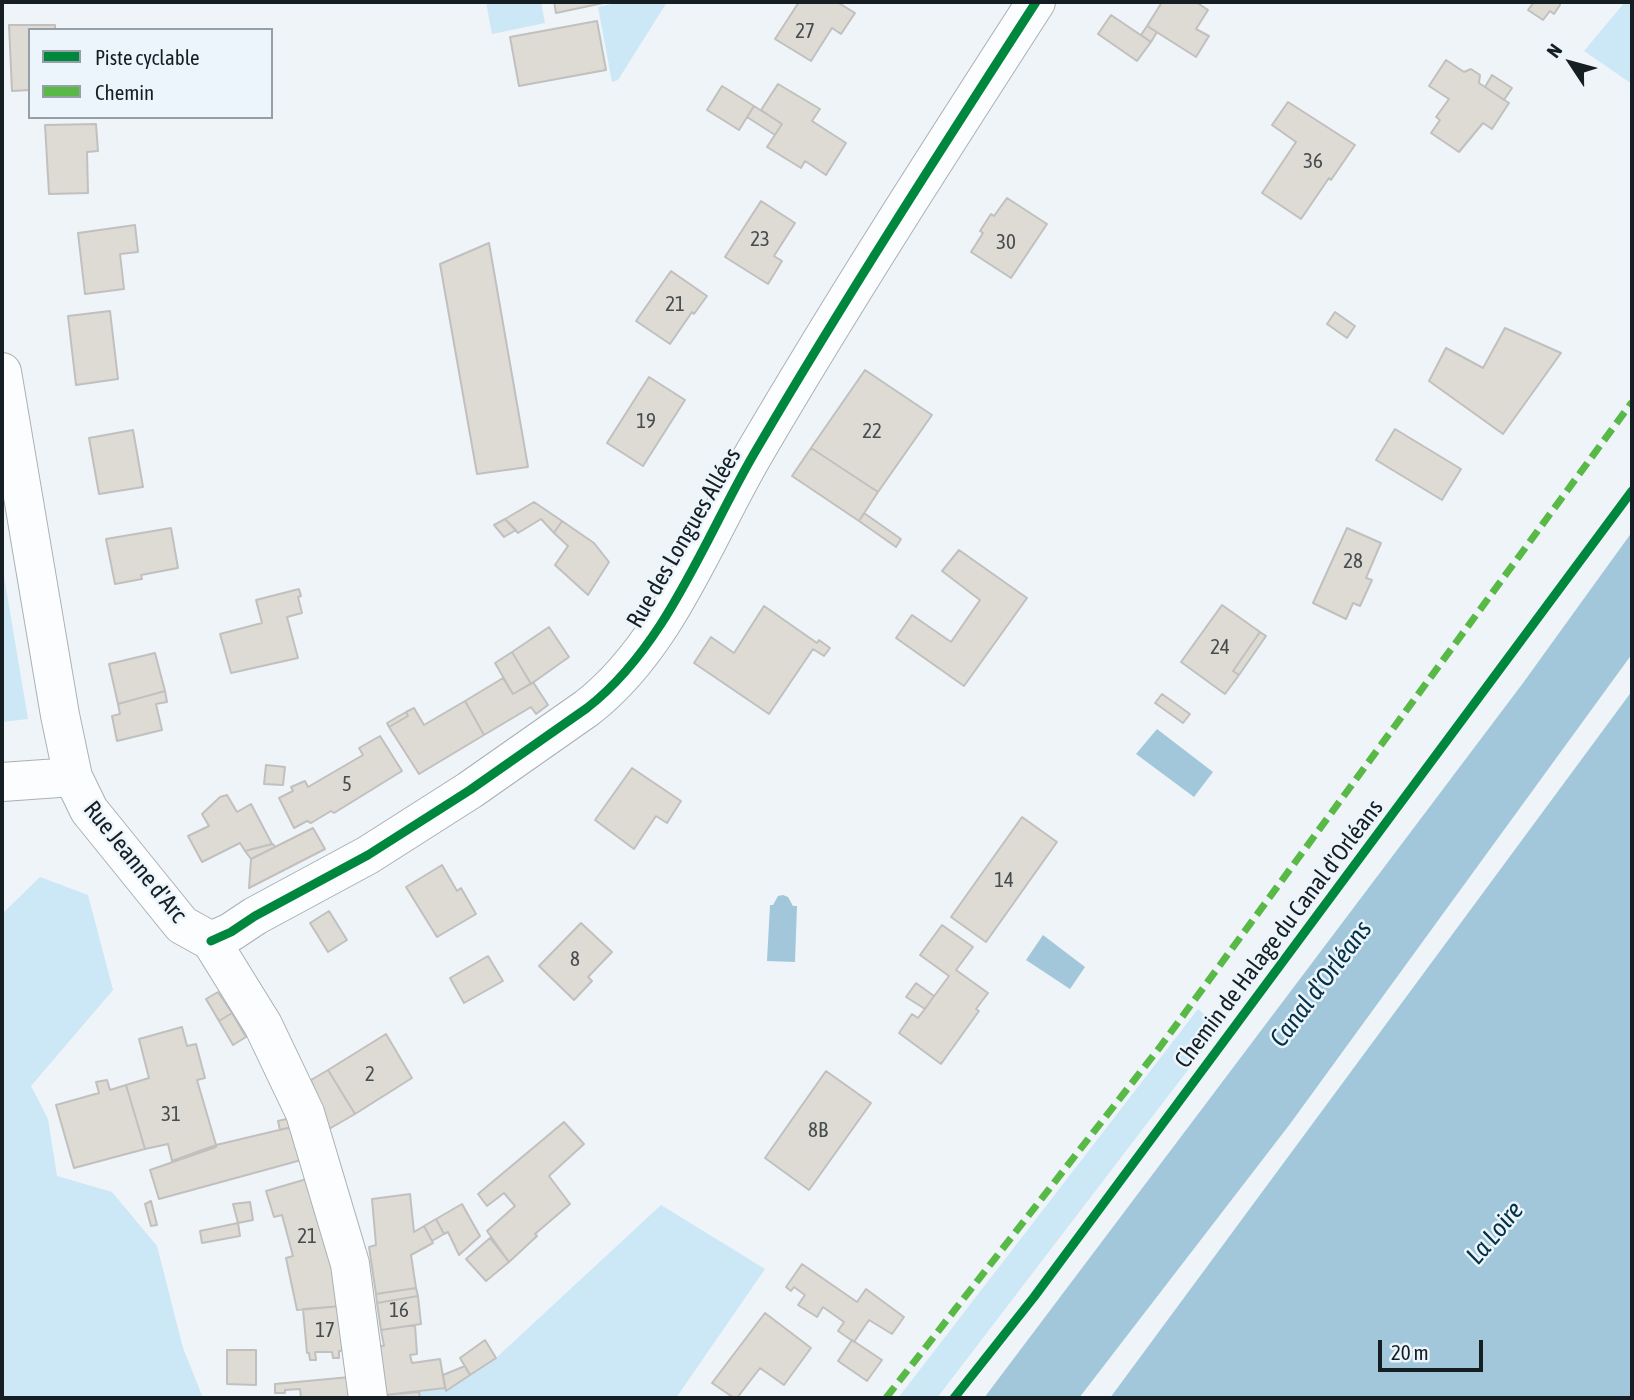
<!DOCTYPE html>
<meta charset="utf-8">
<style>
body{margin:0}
#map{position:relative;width:1634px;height:1400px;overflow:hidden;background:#eef4f8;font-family:"Asap Condensed",sans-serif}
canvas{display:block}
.frame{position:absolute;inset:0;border:4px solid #141e23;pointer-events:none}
.legend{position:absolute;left:28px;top:28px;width:245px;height:91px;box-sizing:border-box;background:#ebf5fb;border:2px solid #959fa5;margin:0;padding:9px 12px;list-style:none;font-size:21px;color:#141e23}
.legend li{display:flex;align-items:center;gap:14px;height:35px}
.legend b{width:35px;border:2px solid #959fa5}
.north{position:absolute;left:1536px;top:28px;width:70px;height:70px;-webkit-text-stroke:5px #ebf5fb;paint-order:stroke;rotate:306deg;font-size:19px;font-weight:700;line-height:28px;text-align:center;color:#141e23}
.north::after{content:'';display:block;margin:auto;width:24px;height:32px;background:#141e23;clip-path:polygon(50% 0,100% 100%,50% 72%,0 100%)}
.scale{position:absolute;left:1378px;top:1340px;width:105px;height:32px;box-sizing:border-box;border:4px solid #141e23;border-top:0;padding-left:9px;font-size:21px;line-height:24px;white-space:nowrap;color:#141e23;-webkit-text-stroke:5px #ebf5fb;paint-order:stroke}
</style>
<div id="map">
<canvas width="1634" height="1400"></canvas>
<div class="frame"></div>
<ul class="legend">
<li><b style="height:9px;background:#00873e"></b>Piste cyclable</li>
<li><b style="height:9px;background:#58b947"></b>Chemin</li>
</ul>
<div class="north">N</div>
<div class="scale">20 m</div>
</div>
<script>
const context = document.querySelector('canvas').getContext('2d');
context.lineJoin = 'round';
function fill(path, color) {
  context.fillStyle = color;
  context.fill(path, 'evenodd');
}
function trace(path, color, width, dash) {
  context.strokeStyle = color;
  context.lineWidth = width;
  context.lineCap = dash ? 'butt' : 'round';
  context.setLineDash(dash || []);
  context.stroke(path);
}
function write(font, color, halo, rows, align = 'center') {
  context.font = font + ' "Asap Condensed",sans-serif';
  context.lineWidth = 5;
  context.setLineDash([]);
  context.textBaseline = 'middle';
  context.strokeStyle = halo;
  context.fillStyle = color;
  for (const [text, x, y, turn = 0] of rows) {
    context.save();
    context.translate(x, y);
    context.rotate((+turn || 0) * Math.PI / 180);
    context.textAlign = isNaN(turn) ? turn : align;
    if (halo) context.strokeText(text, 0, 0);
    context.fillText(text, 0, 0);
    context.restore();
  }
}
fill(new Path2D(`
 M 486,2 L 541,2 L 545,23 L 492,34 Z
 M 620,2 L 667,2 L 618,80 L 612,82 L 598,7 Z
 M 1625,2 L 1632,2 L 1632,84 L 1584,51 Z
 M 2,564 L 28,719 L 2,722 Z
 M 40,877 L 88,895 L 113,990 L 31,1086 L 48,1119 L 57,1176 L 112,1192 L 157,1246 L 183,1348 L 203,1398 L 2,1398 L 2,914 Z
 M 1198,1009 L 1220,1028 L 937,1398 L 898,1398 Z
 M 661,1205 L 765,1269 L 676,1398 L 420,1398 L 419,1392 L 445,1388 L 447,1391 L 496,1358 Z`), '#cce7f6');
fill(new Path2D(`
 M 1632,532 L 1632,654 L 1290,1124 L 1079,1398 L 984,1398 L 1523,683 Z
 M 1632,691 L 1632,1398 L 1110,1398 Z
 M 1157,729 L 1213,772 L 1194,797 L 1136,754 Z
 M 783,895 L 788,897 L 793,906 L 797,906 L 795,962 L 767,961 L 770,905 L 773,905 L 778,896 Z
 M 1043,935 L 1085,967 L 1070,989 L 1026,960 Z`), '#a2c7db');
const building = new Path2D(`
 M 554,2 L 608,2 L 556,13 Z
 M 799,2 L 837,2 L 855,13 L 841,34 L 832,28 L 811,61 L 775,39 Z
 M 1162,2 L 1196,2 L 1208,10 L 1196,29 L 1209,36 L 1196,57 L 1147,26 Z
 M 1534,2 L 1559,2 L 1560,5 L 1554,14 L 1550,11 L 1543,20 L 1528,10 Z
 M 1111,15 L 1151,42 L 1137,61 L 1098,34 Z
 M 597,21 L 606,70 L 519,86 L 510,37 Z
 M 9,25 L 55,25 L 55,30 L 30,30 L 30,90 L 12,91 Z
 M 1147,26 L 1157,32 L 1151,42 L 1141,35 Z
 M 1446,60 L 1464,72 L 1471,69 L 1480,75 L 1479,83 L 1509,103 L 1492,129 L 1483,123 L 1459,152 L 1431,133 L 1440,120 L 1436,117 L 1449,99 L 1429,86 Z
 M 1492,75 L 1512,88 L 1504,100 L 1485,87 Z
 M 778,84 L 820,109 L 812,121 L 846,143 L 826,175 L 805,161 L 801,168 L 767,147 L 782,124 L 761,110 Z
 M 722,86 L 754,106 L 739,130 L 707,110 Z
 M 1288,102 L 1355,145 L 1331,180 L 1329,178 L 1301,219 L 1262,193 L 1296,142 L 1272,125 Z
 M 754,106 L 782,124 L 775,135 L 747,117 Z
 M 96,124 L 98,151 L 87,152 L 88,193 L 49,194 L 45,125 Z
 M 1007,198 L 1047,224 L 1011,278 L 971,252 L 983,233 L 980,231 L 991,214 L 994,216 Z
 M 761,201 L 795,223 L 774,256 L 782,261 L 768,284 L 725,257 Z
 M 135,225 L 138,252 L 120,254 L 124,289 L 85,294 L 78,233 Z
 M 489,243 L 528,467 L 477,474 L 440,264 Z
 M 671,271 L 707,296 L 694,314 L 692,312 L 670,344 L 636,321 Z
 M 110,311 L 118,379 L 76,385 L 68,316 Z
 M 1335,312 L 1355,326 L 1347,338 L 1327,324 Z
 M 1505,328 L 1561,353 L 1503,434 L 1429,381 L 1446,348 L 1483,368 Z
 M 865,370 L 932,415 L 878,492 L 811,448 Z
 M 649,377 L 685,400 L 643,466 L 607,443 Z
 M 1395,429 L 1461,469 L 1442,500 L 1376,460 Z
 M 133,430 L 143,487 L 99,494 L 89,438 Z
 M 811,448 L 878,492 L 859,521 L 792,476 Z
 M 534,502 L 562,521 L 554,533 L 541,519 L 518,533 L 505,519 Z
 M 864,513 L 901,539 L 896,547 L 859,521 Z
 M 505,519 L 516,530 L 504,537 L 494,525 Z
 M 562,521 L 594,543 L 609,562 L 588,595 L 555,565 L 568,546 L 554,533 Z
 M 171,528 L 178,568 L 141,575 L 142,579 L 115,584 L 106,539 Z
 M 1347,528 L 1381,543 L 1366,578 L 1372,580 L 1360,606 L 1353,603 L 1346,619 L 1313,603 Z
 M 959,550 L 1027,598 L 964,686 L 896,638 L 912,615 L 951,642 L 980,600 L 942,571 Z
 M 299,589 L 301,596 L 298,597 L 302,613 L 287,617 L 298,658 L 231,673 L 220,634 L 262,623 L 256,600 Z
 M 1222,605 L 1260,632 L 1233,671 L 1239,675 L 1225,694 L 1181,662 Z
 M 764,606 L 817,643 L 819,640 L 830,648 L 824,656 L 813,649 L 769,714 L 694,663 L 711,637 L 734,653 Z
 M 549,627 L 569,657 L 531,684 L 512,652 Z
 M 1260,632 L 1266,636 L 1239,675 L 1233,671 Z
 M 512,652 L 531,684 L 513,694 L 495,663 Z
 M 155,653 L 165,691 L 118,704 L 109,664 Z
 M 503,678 L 513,694 L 533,682 L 548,705 L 536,714 L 531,707 L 484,735 L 465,701 Z
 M 165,691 L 167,702 L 156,704 L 162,730 L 117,741 L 112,716 L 120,714 L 118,704 Z
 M 1162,694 L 1190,714 L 1183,723 L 1155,703 Z
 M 465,701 L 484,735 L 419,774 L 389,727 L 408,716 L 406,712 L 414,708 L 424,725 Z
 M 406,712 L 408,716 L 389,727 L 387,723 Z
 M 380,736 L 402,771 L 334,813 L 331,811 L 311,823 L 307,821 L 294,828 L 279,798 L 293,791 L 291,787 L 305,781 L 308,787 L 363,755 L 359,748 Z
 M 266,765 L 285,767 L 283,785 L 264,784 Z
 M 632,768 L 681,801 L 667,823 L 656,816 L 634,849 L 595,820 Z
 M 227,795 L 237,812 L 251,804 L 272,844 L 245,851 L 240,843 L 202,862 L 188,836 L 209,826 L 202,814 L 220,797 Z
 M 1022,817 L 1057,842 L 986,942 L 951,917 Z
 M 313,828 L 325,849 L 249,888 L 251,859 Z
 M 273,844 L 275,847 L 251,859 L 245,851 Z
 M 442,865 L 457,891 L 461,888 L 476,914 L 437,937 L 406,887 Z
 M 329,911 L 347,940 L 328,952 L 310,923 Z
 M 581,923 L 612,952 L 588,977 L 592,981 L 574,1000 L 539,966 Z
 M 942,925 L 973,947 L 956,970 L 988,993 L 976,1009 L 979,1011 L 941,1064 L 899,1033 L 912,1014 L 918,1018 L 949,976 L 920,955 Z
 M 488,956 L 503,981 L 464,1003 L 450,978 Z
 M 916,983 L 934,996 L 925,1009 L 906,997 Z
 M 218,992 L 232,1013 L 219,1021 L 206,999 Z
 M 232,1013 L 246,1037 L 233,1045 L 219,1021 Z
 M 182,1027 L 187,1046 L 196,1044 L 205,1078 L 197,1080 L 216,1145 L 172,1161 L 168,1144 L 145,1149 L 126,1085 L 149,1078 L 139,1039 Z
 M 386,1034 L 412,1078 L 355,1114 L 328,1070 Z
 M 328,1070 L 355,1114 L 329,1129 L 311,1080 Z
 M 826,1071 L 871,1103 L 809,1190 L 765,1158 Z
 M 107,1080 L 110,1090 L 126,1085 L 145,1149 L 74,1168 L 56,1105 L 99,1093 L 96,1082 Z
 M 291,1118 L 296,1126 L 280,1130 L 278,1121 Z
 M 564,1122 L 584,1144 L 549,1176 L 570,1204 L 535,1234 L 537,1236 L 509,1262 L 487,1231 L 515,1206 L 504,1193 L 487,1206 L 478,1194 Z
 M 296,1126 L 305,1159 L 159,1199 L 150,1170 L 216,1147 L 216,1145 Z
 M 310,1178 L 342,1306 L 297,1310 L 286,1258 L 293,1256 L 282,1215 L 274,1217 L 266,1191 Z
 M 410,1194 L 414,1232 L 424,1226 L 433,1243 L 411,1255 L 416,1288 L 376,1294 L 369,1247 L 376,1245 L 372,1199 Z
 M 151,1201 L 157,1225 L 151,1226 L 145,1204 Z
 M 250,1202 L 253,1220 L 238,1223 L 233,1204 Z
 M 462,1204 L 480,1236 L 459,1255 L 448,1232 L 444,1234 L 436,1219 Z
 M 436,1219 L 444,1234 L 432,1241 L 424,1226 Z
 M 238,1223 L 240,1236 L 202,1243 L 200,1231 Z
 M 490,1238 L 509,1262 L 486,1281 L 466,1259 Z
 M 802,1264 L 857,1302 L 866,1289 L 904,1317 L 892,1334 L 869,1320 L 854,1342 L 838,1331 L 844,1322 L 823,1307 L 817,1317 L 798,1305 L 805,1295 L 794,1287 L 791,1291 L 786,1287 Z
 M 416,1288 L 418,1296 L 377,1303 L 376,1294 Z
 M 418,1296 L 421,1324 L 381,1330 L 377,1303 Z
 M 342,1306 L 346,1350 L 339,1351 L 339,1358 L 333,1358 L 332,1352 L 315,1352 L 316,1360 L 310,1360 L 309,1353 L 307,1353 L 303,1309 Z
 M 765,1313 L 811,1348 L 784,1385 L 760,1368 L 737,1398 L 734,1398 L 712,1383 Z
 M 415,1325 L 417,1354 L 410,1355 L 412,1363 L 440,1359 L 445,1388 L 385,1395 L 380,1346 L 384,1346 L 381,1330 Z
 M 485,1340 L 496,1358 L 470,1375 L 460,1358 Z
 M 852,1340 L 882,1360 L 867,1381 L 838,1361 Z
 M 227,1350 L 256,1350 L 256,1385 L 227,1384 Z
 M 465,1366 L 470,1375 L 446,1391 L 443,1375 Z
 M 350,1377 L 352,1398 L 301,1398 L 300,1389 L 285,1390 L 285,1393 L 275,1393 L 275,1384 Z
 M 419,1392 L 420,1398 L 386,1398 L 385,1395 Z`);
fill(building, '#dedbd4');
trace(building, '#c1c0be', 2);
const minor = new Path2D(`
 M 2,372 L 60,715 L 73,777 L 89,810 L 182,925 L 211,941 L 263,1025 L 305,1113 L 350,1264 L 368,1398
 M 2,782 L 73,777
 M 211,941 L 231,932 L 255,916 L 368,855 L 470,790 L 587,708 C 667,646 705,537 755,452 C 844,300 940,151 1036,2`);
trace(minor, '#a9b1b5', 40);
trace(minor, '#fcfdfe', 38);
trace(new Path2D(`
 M 886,1398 L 1160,1047 L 1632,402`), '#58b947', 7, [14, 7]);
trace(new Path2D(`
 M 211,941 L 231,932 L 255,916 L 368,855 L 470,790 L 587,708 C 667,646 705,537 755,452 C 844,300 940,151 1036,2
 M 954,1398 L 1034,1297 L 1632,491`), '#00873e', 9);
write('21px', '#464d4f', null, [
 ["27",805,31],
 ["36",1313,161],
 ["23",760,239],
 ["30",1006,242],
 ["21",675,304],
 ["19",646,421],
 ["22",872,431],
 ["28",1353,561],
 ["24",1220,647],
 ["5",347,784],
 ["14",1004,880],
 ["8",575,959],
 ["2",370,1074],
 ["31",171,1114],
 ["8B",818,1130],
 ["21",307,1236],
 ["16",399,1310],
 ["17",325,1330]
]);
write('24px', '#141e23', '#ebf5fb', [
 ["Rue des Longues Allées",684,538,-60],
 ["Rue Jeanne d'Arc",135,862,51],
 ["Chemin de Halage du Canal d'Orléans",1279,934,-53]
]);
write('italic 26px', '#043145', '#ebf5fb', [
 ["Canal d'Orléans",1321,984,-53],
 ["La Loire",1495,1233,-50]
]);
</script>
